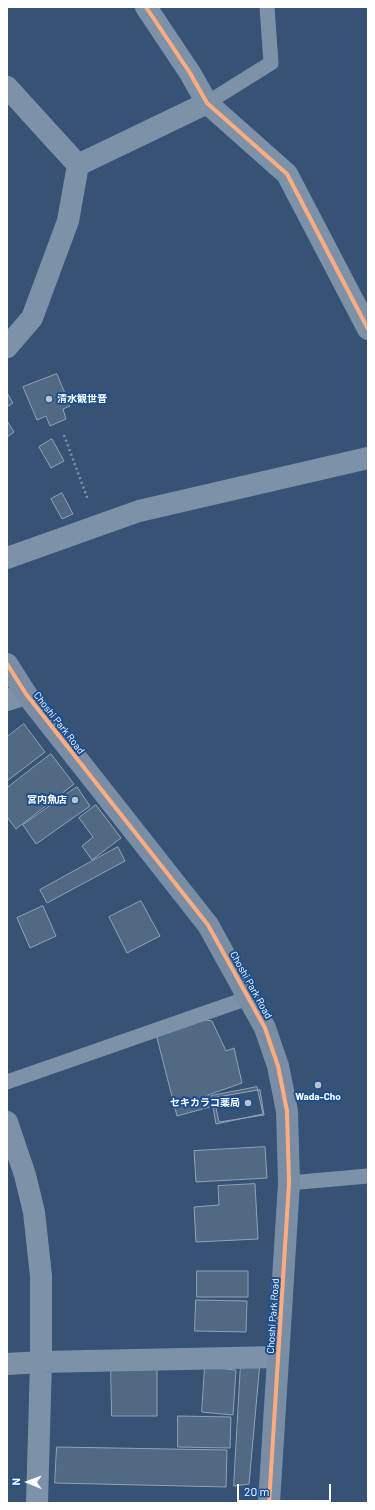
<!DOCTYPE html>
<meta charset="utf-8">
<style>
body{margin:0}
#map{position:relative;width:375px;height:1510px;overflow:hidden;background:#365274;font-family:Barlow,sans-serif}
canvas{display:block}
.frame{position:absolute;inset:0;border:8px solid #fff;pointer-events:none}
.north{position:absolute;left:8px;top:1462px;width:40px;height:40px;-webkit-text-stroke:3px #1b4f8f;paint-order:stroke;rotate:271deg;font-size:11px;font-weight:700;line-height:16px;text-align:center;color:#fff}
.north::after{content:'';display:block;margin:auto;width:14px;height:18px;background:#fff;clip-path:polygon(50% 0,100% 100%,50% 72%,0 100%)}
.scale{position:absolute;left:237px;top:1484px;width:94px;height:18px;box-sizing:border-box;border:2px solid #fff;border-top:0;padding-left:5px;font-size:12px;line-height:14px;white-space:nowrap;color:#fff;-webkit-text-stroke:3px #1b4f8f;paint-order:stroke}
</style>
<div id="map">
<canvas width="375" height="1510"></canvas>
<div class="frame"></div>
<div class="north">N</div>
<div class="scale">20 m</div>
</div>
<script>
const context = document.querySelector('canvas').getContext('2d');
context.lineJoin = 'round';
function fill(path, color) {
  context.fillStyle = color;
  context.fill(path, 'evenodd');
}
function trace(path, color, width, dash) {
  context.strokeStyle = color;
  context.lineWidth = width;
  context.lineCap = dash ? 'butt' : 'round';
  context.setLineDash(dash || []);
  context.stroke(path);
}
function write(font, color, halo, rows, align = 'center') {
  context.font = font + ' Barlow,"Noto Sans JP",sans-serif';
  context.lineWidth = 4;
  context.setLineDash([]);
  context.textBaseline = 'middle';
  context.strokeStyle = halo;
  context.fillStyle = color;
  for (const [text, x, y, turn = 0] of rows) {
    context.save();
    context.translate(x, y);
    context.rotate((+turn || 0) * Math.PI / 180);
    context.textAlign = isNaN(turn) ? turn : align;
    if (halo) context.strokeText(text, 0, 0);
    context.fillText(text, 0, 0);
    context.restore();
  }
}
const building = new Path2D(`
 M 57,374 L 70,406 L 63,409 L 66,419 L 50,426 L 46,416 L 37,420 L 23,387 Z
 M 7,393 L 13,403 L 7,407 Z
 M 7,421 L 14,432 L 7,437 Z
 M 52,439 L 64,461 L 51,468 L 39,447 Z
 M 62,493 L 73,514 L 62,519 L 51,499 Z
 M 24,724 L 45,752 L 7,781 L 7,737 Z
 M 51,754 L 74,784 L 16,829 L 7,817 L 7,788 Z
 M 77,787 L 90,806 L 36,844 L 23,825 Z
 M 96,805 L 121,838 L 92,860 L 82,846 L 93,837 L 79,818 Z
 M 118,847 L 125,861 L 47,903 L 40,890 Z
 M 141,901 L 160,936 L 127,953 L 109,917 Z
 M 43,906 L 56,936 L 30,948 L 17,918 Z
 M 198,1019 L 212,1021 L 226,1051 L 234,1048 L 242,1083 L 208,1095 L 210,1107 L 177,1116 L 156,1034 Z
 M 257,1087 L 263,1114 L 216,1124 L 211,1096 Z
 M 260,1090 L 264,1115 L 219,1122 L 214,1098 Z
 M 265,1147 L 267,1178 L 196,1182 L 194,1151 Z
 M 255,1184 L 258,1239 L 196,1242 L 194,1207 L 219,1205 L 218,1186 Z
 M 197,1271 L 248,1271 L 248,1297 L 197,1297 Z
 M 196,1300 L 247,1301 L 246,1332 L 195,1331 Z
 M 241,1362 L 260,1362 L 249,1484 L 234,1486 Z
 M 111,1367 L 157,1367 L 157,1416 L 112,1416 Z
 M 205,1367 L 236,1370 L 233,1415 L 202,1412 Z
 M 178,1416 L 231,1417 L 230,1448 L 178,1447 Z
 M 57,1447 L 227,1450 L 226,1487 L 55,1483 Z`);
fill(building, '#526984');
trace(building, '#92a2b6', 1);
trace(new Path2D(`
 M 64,435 L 88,500`), '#7d92a8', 2.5, [2, 3]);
trace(new Path2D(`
 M 207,103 L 271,63 L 267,7
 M 7,1082 L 248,998
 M 289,1183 L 368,1176`), '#7d92a8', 15);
trace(new Path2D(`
 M 146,7 L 190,73 L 207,103 L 287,174 L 368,329
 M 7,87 L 78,165
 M 78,165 L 207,103
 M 7,347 L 32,318 L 68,221 L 78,165
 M 7,558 L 139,511 L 368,458
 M 7,700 L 26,694
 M 7,1122 L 25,1175 L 34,1212 L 41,1276 L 41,1362 L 37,1503
 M 7,1364 L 41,1362 L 278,1357`), '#7d92a8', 22);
trace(new Path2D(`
 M 7,664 L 26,694 L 208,925 L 265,1028 L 278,1066 L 287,1111 L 289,1183 L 269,1503`), '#798da4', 22);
trace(new Path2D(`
 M 146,7 L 190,73 L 207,103 L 287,174 L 368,329
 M 7,664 L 26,694 L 208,925 L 265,1028 L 278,1066 L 287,1111 L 289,1183 L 269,1503`), '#ffac80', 4);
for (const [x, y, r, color] of [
 [49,399,4,"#b9c2ce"],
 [75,800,4,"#b9c2ce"],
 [318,1085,4,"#b9c2ce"],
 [248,1103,4,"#b9c2ce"]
]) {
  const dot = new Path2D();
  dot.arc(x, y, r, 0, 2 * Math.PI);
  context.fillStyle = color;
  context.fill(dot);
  trace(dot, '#1b4f8f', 1.5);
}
write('bold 10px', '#fff', '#1b4f8f', [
 ["清水観世音",57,399,"left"],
 ["宮内魚店",67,800],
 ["Wada-Cho",318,1097,"center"],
 ["セキカラコ薬局",240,1103]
], 'right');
write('10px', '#fff', '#1b4f8f', [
 ["Choshi Park Road",59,723,52],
 ["Choshi Park Road",251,985,61],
 ["Choshi Park Road",273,1316,-86]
]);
</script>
